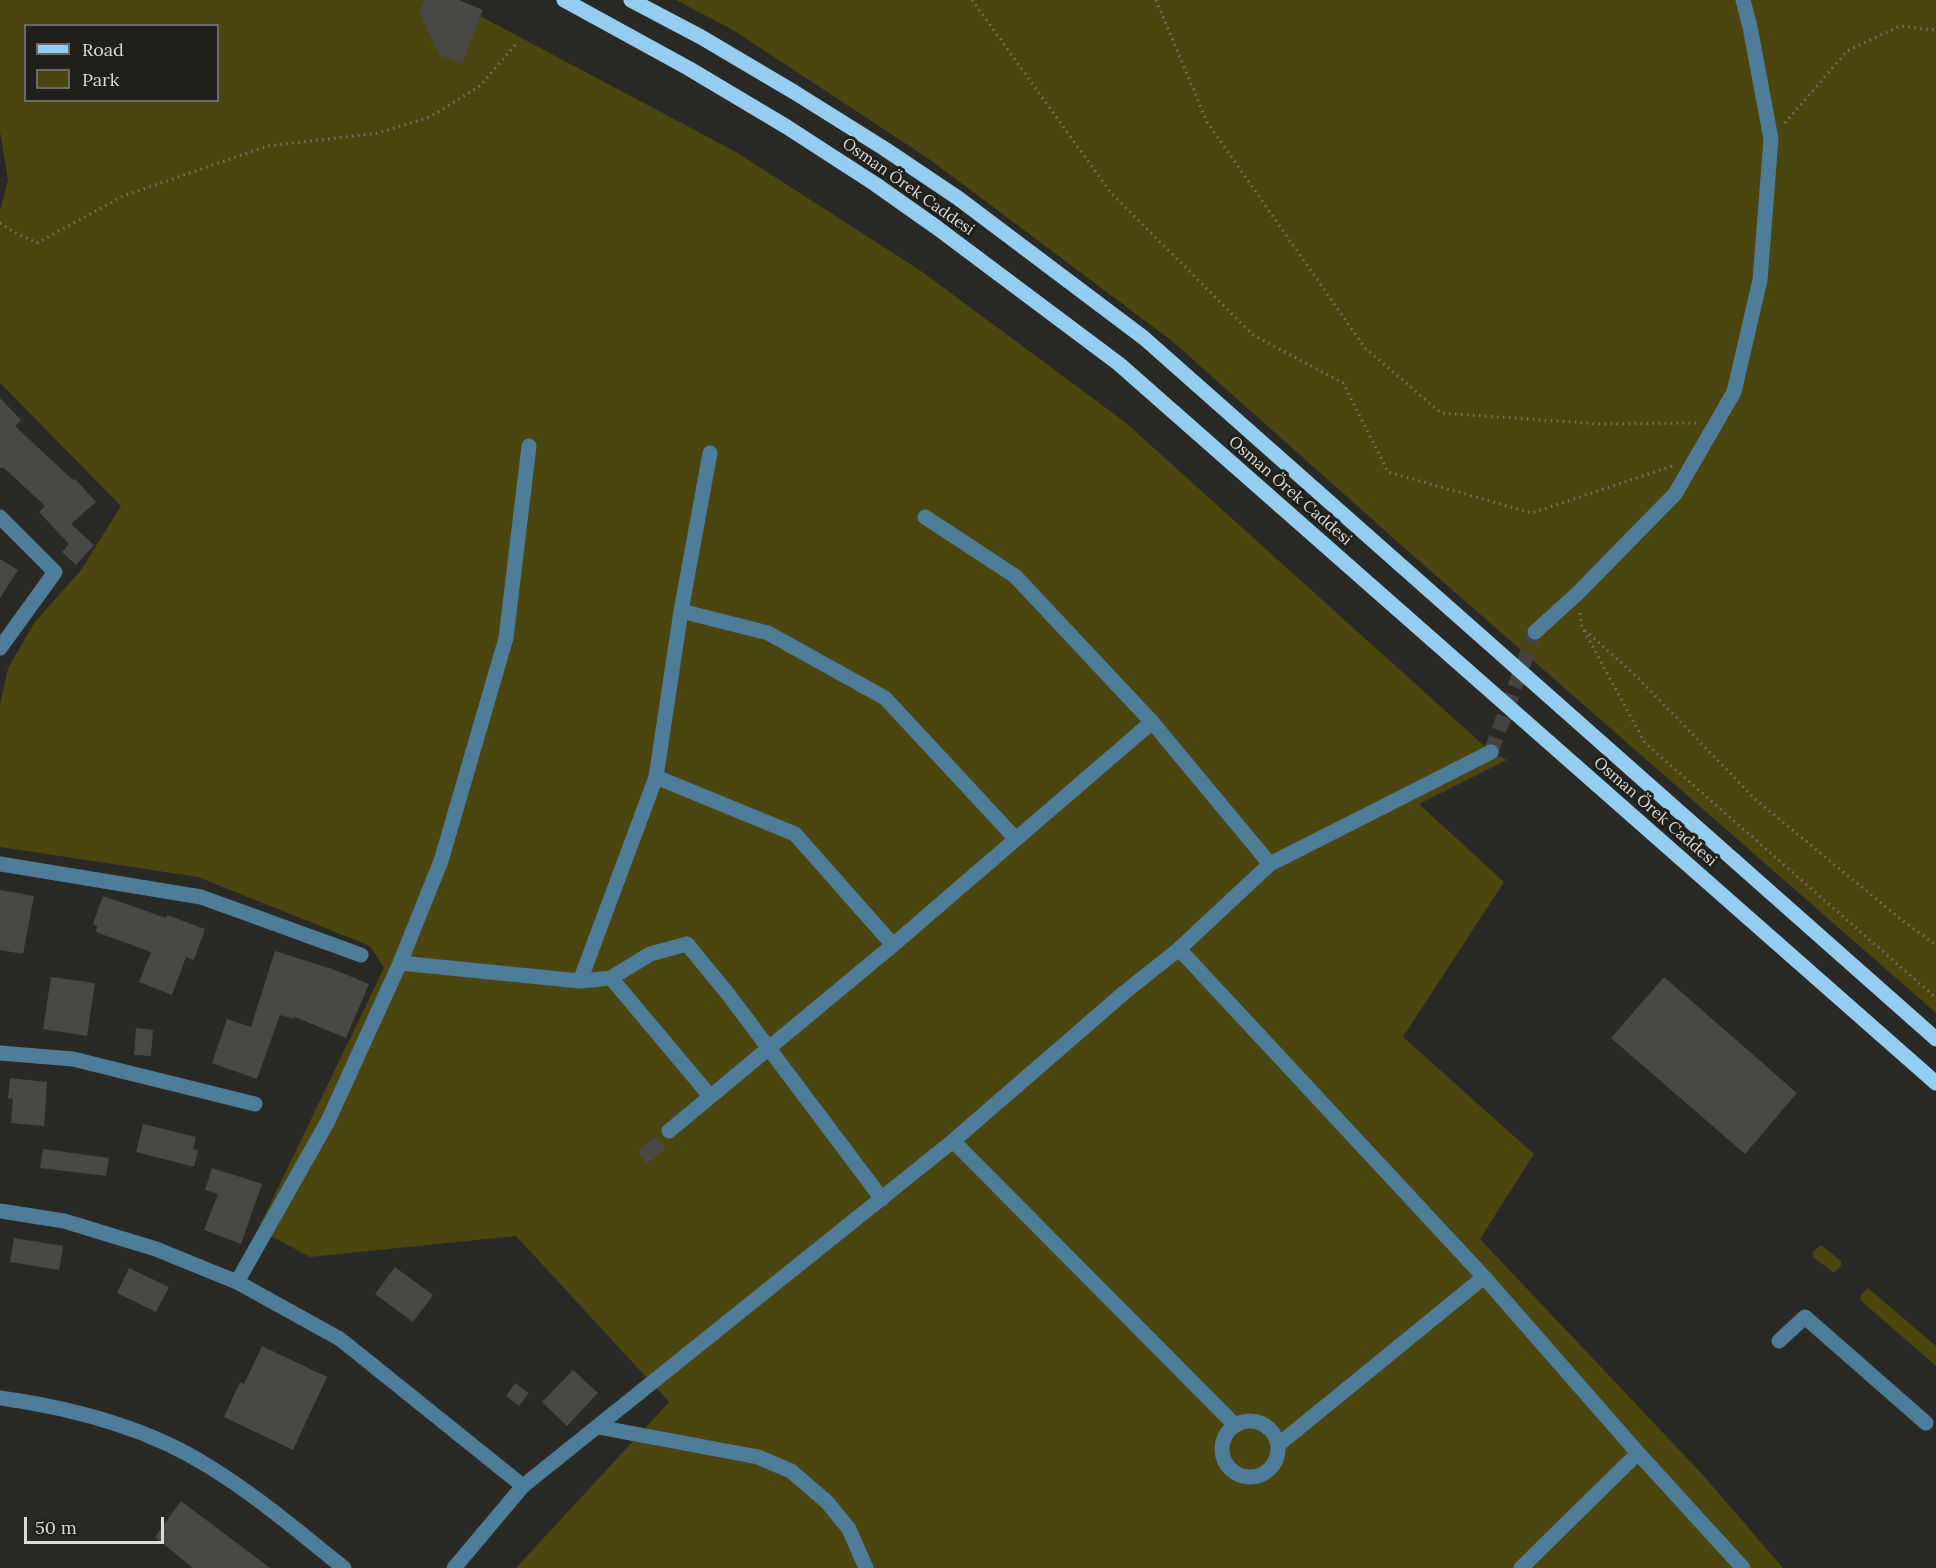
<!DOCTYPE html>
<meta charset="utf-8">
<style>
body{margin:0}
#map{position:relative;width:1936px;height:1568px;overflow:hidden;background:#292925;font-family:Lora,serif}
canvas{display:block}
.legend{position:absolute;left:24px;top:24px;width:195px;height:78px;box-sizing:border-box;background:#1f1f1c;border:2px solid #6b6a68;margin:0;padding:8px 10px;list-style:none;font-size:18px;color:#dcdbd9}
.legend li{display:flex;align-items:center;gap:12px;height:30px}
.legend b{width:30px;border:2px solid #6b6a68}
.scale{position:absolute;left:24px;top:1517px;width:140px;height:27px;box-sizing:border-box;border:3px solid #dcdbd9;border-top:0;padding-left:8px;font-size:18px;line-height:21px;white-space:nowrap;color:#dcdbd9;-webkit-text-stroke:4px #1f1f1c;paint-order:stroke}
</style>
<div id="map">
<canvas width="1936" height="1568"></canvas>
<ul class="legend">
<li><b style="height:8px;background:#95cdf1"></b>Road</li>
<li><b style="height:16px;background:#4b450f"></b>Park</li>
</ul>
<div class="scale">50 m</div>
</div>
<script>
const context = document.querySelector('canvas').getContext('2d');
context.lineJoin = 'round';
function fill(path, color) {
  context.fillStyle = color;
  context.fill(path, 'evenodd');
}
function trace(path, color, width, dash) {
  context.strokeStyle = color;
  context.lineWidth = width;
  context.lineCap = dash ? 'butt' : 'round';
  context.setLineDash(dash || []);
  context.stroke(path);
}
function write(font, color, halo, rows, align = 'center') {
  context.font = font + ' Lora,serif';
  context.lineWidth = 6;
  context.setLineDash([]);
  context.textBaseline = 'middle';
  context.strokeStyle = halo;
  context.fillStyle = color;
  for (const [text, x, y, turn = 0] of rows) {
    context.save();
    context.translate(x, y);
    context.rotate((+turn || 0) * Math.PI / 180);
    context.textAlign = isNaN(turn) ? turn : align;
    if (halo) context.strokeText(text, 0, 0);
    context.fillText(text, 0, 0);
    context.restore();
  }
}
fill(new Path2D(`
 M 0,0 L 450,0 L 736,152 L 921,271 L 1125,422 L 1491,752 L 1507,760 L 1419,804 L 1504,882 L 1403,1037 L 1534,1154 L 1480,1239 L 1703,1475 L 1783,1568 L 516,1568 L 669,1402 L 516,1236 L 310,1257 L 258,1229 L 384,968 L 370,946 L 198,877 L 0,847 L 0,705 L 8,668 L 34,623 L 81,570 L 121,506 L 0,383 L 0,211 L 8,180 L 0,131 ZM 26,26 L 218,26 L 218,100 L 26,100 Z
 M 676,0 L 1936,0 L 1936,1013 L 1410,553 L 1172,341 L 929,159 L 733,30 Z
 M 1821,1245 L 1841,1261 L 1841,1266 L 1834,1273 L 1813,1257 L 1813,1252 Z
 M 1868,1288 L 1936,1346 L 1936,1366 L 1860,1300 L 1861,1295 Z`), '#4b450f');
fill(new Path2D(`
 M 424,0 L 459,0 L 483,10 L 462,64 L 439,55 L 419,11 Z
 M 0,398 L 21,420 L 15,426 L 73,480 L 75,479 L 96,502 L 71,524 L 94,545 L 76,565 L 62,552 L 69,544 L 39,512 L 45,506 L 4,468 L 0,468 Z
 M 0,559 L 18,570 L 0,598 Z
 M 0,890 L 34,896 L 23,954 L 0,950 Z
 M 103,896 L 166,918 L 167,915 L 205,929 L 194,960 L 186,957 L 172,995 L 139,982 L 151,952 L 96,932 L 97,926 L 93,924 Z
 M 275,951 L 332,969 L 369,984 L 346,1038 L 295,1017 L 294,1019 L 280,1015 L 257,1079 L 212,1063 L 227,1019 L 251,1027 Z
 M 51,977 L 95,983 L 87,1036 L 43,1029 Z
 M 1664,977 L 1797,1093 L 1745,1154 L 1611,1038 Z
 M 136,1028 L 153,1030 L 151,1056 L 134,1055 Z
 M 10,1078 L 47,1082 L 44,1126 L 11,1123 L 13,1099 L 8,1098 Z
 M 143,1124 L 196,1137 L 193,1149 L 198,1150 L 194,1167 L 136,1152 Z
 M 656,1136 L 666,1149 L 647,1164 L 637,1151 Z
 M 43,1149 L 109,1158 L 106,1176 L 40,1168 Z
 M 212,1168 L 262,1184 L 241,1244 L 204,1230 L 218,1194 L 205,1190 Z
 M 14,1238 L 63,1246 L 59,1270 L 10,1262 Z
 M 395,1267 L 433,1295 L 413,1322 L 375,1294 Z
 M 129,1268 L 169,1287 L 156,1312 L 117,1293 Z
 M 262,1346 L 327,1377 L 293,1450 L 224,1417 L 240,1382 L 244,1384 Z
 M 573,1370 L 598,1393 L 567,1426 L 542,1402 Z
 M 515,1383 L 529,1393 L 519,1406 L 506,1396 Z
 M 181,1501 L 270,1568 L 193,1568 L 155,1537 Z`), '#484844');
trace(new Path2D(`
 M 1491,752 L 1535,632`), '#444440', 15, [15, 8]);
trace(new Path2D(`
 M 972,0 L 1111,193 L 1253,335 L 1343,383 L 1388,472 L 1532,513 L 1672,466
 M 1156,0 L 1207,122 L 1365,348 L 1441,413 L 1600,424 L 1696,423
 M 1785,123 L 1847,51 L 1900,26 L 1936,30
 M 0,223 L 12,231 L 37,243 L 123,196 L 268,146 L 378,133 L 430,117 L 480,86 L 516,44
 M 1580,613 L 1582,627 L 1645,743 L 1936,998
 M 1585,630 L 1638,678 L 1756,800 L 1903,921 L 1936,945`), '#73726f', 3, [1.5, 4.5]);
trace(new Path2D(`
 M 0,517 L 55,572 L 0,648
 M 925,517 L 1015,576 L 1152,722 L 1270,864 L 1491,752
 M 681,611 L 768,633 L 885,698 L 1016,839
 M 1535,632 L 1578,593 L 1675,494 L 1734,392 L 1760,280 L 1771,139 L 1750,27 L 1743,0
 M 656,777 L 795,834 L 893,945
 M 0,864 L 201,897 L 361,955
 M 1179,949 L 1484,1277 L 1638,1453 L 1743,1568
 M 400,963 L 580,981 L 611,978 L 650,954 L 687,944 L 728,994 L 882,1199
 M 611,978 L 710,1096
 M 580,981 L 656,777 L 681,611 L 710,453
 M 0,1053 L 73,1059 L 255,1104
 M 669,1131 L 893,945 L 1152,722
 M 953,1141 L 1235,1425
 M 0,1211 L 64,1221 L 156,1249 L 237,1282 L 340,1339 L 523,1486
 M 237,1282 L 328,1121 L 400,963 L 441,861 L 506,638 L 529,446
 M 1779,1341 L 1805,1317 L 1926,1423
 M 0,1398 C 72,1408 146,1427 208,1466 C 256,1495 300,1533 344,1568
 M1222 1449a28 28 0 1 1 56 0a28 28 0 1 1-56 0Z
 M 598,1427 L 758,1457 L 791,1471 L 827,1502 L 849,1529 L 866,1568
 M 1278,1445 L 1484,1277
 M 454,1568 L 523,1486 L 953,1141 L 1125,992 L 1179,949 L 1270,864
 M 1521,1568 L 1638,1453`), '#4e7d9a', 15);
trace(new Path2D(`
 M 564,0 L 688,68 L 787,127 L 875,184 L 936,227 L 1119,364 L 1936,1083
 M 631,0 L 701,37 L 794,92 L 885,149 L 958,198 L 1144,338 L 1936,1039`), '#95cdf1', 15);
write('16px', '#dcdbd9', '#1f1f1c', [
 ["Osman Örek Caddesi",908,187,35],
 ["Osman Örek Caddesi",1290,491,41],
 ["Osman Örek Caddesi",1655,812,41]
]);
</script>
